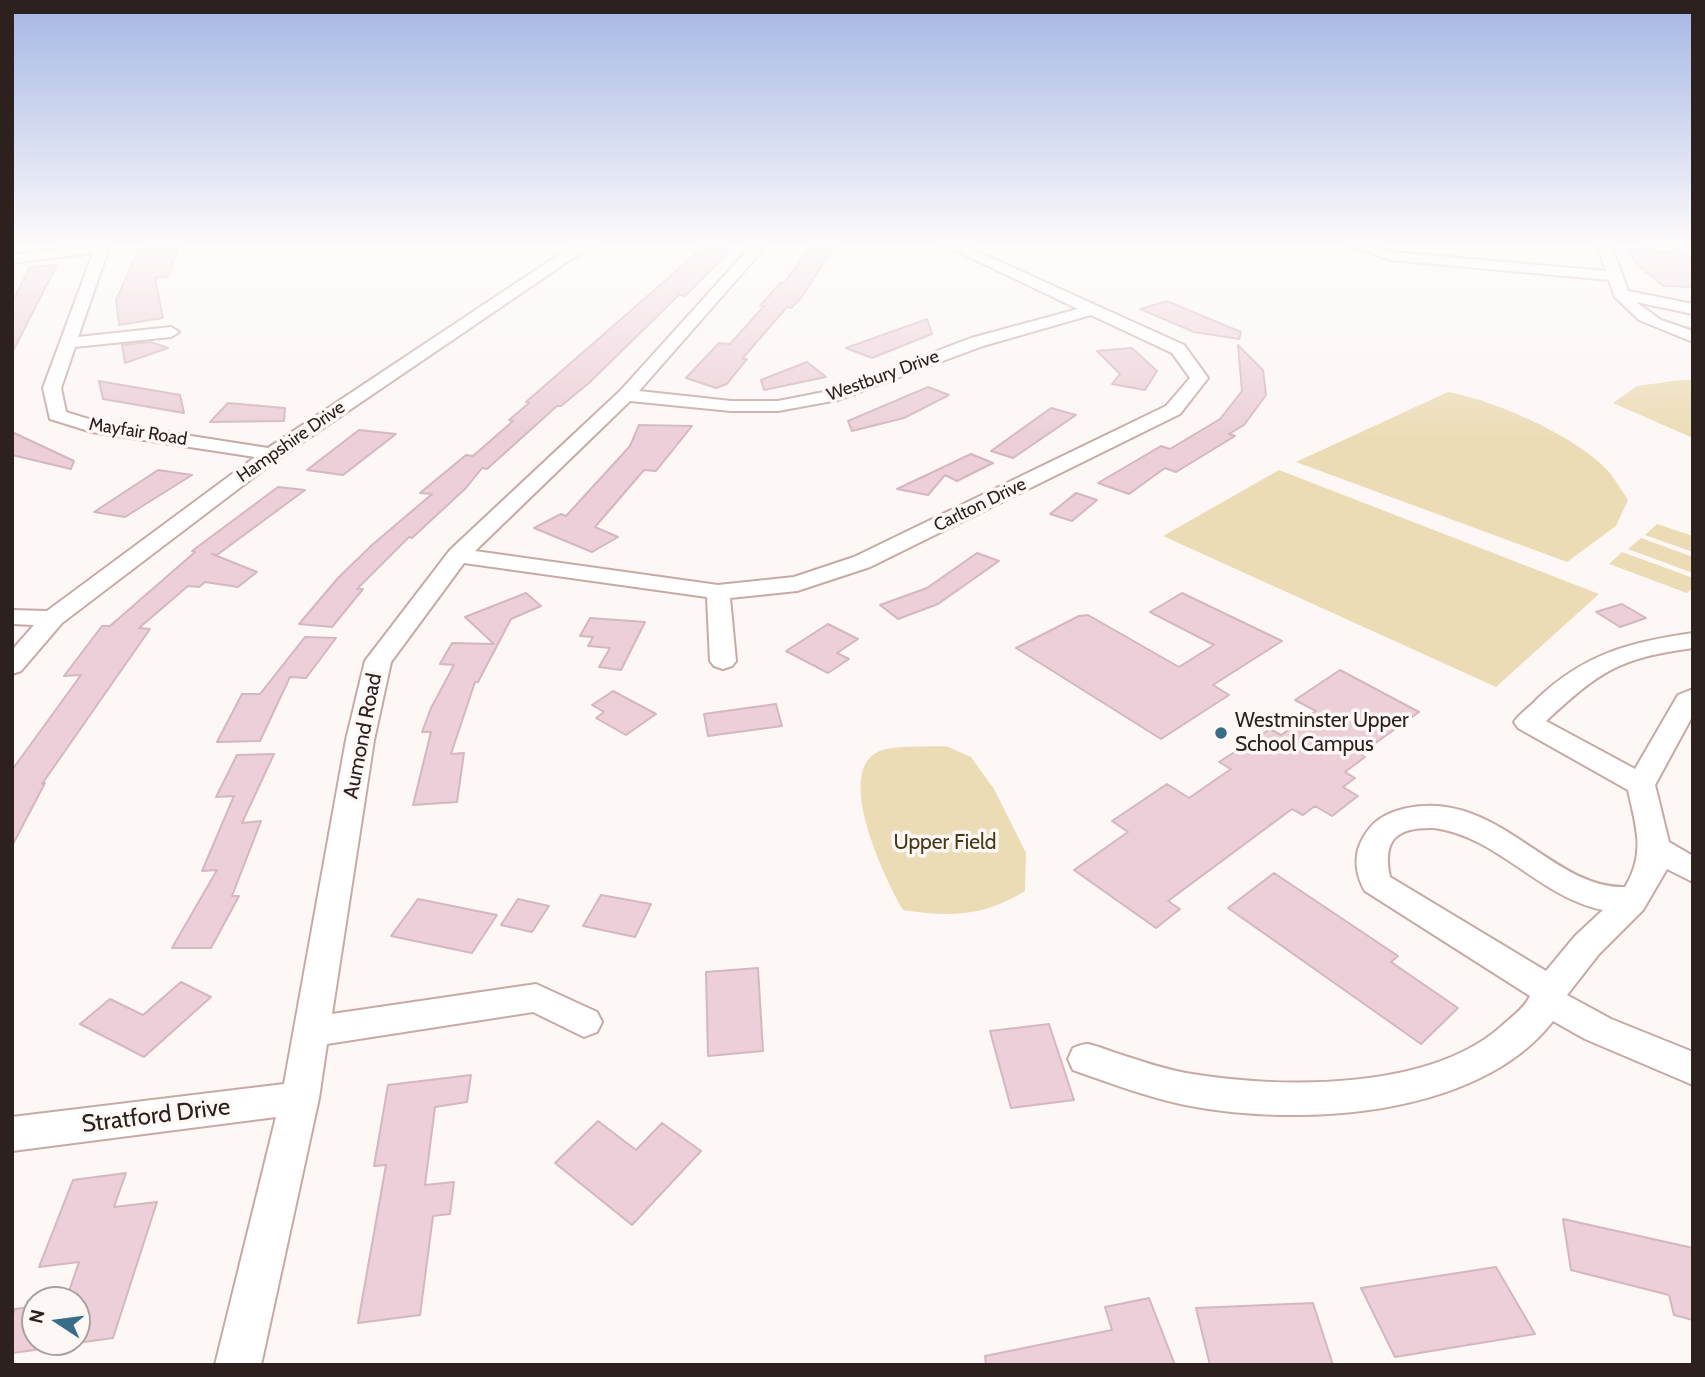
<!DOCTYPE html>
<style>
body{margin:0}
#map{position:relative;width:1705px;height:1377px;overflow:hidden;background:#fdf7f6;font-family:Cabin,sans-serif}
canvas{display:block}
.frame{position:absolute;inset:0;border:14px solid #2c211f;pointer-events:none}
.north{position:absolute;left:21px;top:1286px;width:70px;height:70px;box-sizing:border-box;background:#fdf7f6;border:2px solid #a9a1a0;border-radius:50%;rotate:283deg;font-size:19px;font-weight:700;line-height:28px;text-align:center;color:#2c211f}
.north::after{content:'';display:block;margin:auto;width:24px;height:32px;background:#386d89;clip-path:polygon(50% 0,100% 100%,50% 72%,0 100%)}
</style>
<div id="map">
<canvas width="1705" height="1377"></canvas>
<div class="frame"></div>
<div class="north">N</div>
</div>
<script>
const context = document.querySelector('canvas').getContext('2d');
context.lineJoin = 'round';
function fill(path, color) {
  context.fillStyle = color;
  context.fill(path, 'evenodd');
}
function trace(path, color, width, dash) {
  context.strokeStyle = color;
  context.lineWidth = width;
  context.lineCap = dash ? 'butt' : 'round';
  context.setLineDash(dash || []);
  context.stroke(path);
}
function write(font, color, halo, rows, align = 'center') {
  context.font = font + ' Cabin,sans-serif';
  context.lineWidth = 7;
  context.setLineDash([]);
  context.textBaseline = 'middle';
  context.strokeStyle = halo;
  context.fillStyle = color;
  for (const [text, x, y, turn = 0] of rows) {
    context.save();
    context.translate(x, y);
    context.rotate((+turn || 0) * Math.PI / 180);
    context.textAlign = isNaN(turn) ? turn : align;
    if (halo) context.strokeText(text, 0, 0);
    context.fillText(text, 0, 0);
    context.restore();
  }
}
fill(new Path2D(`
 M 1680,380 L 1693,380 L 1693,438 L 1613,403 L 1637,386 Z
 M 1448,392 C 1494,400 1579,437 1610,473 C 1616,481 1622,491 1628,500 L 1616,526 L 1567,562 L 1296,462 Z
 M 1279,470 L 1599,594 L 1496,687 L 1163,536 Z
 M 1657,524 L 1693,536 L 1693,552 L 1645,535 Z
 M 1641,538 L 1693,557 L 1693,573 L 1628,549 Z
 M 1622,552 L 1693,578 L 1693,587 L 1687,593 L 1609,564 Z
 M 946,746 L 971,757 L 994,789 L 1026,853 L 1025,891 C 982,917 951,917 903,910 C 886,881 832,770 880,751 C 895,745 929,747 946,746 Z`), '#ecdcb6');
const building = new Path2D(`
 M 706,245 L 717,245 L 729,252 L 685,296 L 679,295 L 589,383 L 561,406 L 557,406 L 487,469 L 482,468 L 466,488 L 412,538 L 409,537 L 357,589 L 363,589 L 332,627 L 299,624 L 338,578 L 372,545 L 432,494 L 420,493 L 466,455 L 473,456 L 513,421 L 509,420 L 529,403 L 526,402 Z
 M 812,245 L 835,245 L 802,297 L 791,308 L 787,307 L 742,359 L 747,359 L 727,384 L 716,388 L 686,378 L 719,343 L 730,344 L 764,306 L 760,306 L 780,283 L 784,283 Z
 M 179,246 L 168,277 L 155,278 L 163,318 L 119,325 L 116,300 L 139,249 Z
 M 1627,250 L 1693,252 L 1693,287 L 1663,286 L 1638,265 Z
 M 57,265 L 12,353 L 12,302 L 30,267 Z
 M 1167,301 L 1241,332 L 1239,339 L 1194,332 L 1140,309 Z
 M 927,319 L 932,334 L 872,358 L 846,348 Z
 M 151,342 L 168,348 L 125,363 L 122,345 Z
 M 1238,345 L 1263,370 L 1266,395 L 1244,425 L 1229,434 L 1235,436 L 1176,472 L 1165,468 L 1129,494 L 1098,483 L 1161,446 L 1170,449 L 1220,419 L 1242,391 Z
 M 1132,348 L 1157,371 L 1145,390 L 1112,384 L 1120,374 L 1097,351 Z
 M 807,362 L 826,377 L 764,390 L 761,380 Z
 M 99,381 L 180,395 L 184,413 L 103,399 Z
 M 928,387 L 949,395 L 904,418 L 852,431 L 848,421 Z
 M 228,403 L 285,408 L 284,421 L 210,422 Z
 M 1051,408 L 1076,415 L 1013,458 L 991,451 Z
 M 639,425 L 692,426 L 656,471 L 644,470 L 595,527 L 618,537 L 592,552 L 534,528 L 561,514 L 566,516 L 630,446 Z
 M 359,430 L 396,434 L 343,475 L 307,470 Z
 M 12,432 L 74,461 L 71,469 L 12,455 Z
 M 971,454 L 993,463 L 957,481 L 945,475 L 928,495 L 897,489 Z
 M 158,470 L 192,475 L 125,517 L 94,512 Z
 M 278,487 L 305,490 L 217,555 L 212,554 L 257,572 L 238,587 L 205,582 L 199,587 L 188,586 L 139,628 L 150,629 L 42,784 L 45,783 L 12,846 L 12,770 L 81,675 L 64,676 L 102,626 L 110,626 L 195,552 L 192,551 Z
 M 1076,493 L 1097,500 L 1072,521 L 1050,514 Z
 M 977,553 L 999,561 L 938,604 L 898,619 L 880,605 L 927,588 Z
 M 526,593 L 541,606 L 511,619 L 478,682 L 475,682 L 451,754 L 464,753 L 457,802 L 413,805 L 431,732 L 422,732 L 431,708 L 454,665 L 440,664 L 452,643 L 494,644 L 465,617 Z
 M 1182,593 L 1282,641 L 1213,685 L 1229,695 L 1161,739 L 1016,648 L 1079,616 L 1088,615 L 1179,667 L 1214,645 L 1150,612 Z
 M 1622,604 L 1646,618 L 1620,627 L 1596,612 Z
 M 590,618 L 645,622 L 621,670 L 599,667 L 610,648 L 588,646 L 593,637 L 580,636 Z
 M 828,624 L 858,639 L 837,653 L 849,659 L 828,673 L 786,651 Z
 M 305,637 L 336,638 L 306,678 L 290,677 L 260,741 L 217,742 L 242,694 L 260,694 Z
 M 1340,670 L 1419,712 L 1360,754 L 1365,757 L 1345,772 L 1355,778 L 1343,787 L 1358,796 L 1332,816 L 1315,806 L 1303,815 L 1292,809 L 1168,901 L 1180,909 L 1156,928 L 1074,870 L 1128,832 L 1112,821 L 1167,784 L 1189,798 L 1231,769 L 1219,762 L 1270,729 L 1281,735 L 1316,711 L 1295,700 Z
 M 613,691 L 656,714 L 626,735 L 596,718 L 604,712 L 592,705 Z
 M 776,704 L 782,726 L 708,736 L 704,714 Z
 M 274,754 L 242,823 L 261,821 L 232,896 L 239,896 L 211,948 L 172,948 L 217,870 L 202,871 L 234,796 L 216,797 L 237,755 Z
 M 1274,873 L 1398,956 L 1391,962 L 1458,1008 L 1421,1044 L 1228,908 Z
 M 601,895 L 651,904 L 635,937 L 583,926 Z
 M 418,899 L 497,915 L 472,953 L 391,936 Z
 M 518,899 L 549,906 L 532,932 L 501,925 Z
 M 758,968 L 763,1051 L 708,1056 L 706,972 Z
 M 181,982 L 211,997 L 144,1057 L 80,1024 L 110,999 L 143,1015 Z
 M 1049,1024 L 1074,1100 L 1011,1108 L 990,1031 Z
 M 471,1075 L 467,1102 L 435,1107 L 425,1185 L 454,1182 L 450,1214 L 433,1216 L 420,1315 L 358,1323 L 386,1165 L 374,1166 L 388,1085 Z
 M 598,1121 L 636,1150 L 662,1123 L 701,1151 L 632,1225 L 555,1163 Z
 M 126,1173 L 114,1207 L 157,1202 L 113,1338 L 77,1343 L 77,1300 L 66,1300 L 79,1262 L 39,1267 L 73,1180 Z
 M 1563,1219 L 1693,1248 L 1693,1320 L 1674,1315 L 1669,1295 L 1571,1270 Z
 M 1496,1267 L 1535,1334 L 1395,1357 L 1361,1288 Z
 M 1149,1298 L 1175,1365 L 986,1365 L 985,1356 L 1112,1330 L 1105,1307 Z
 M 1313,1303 L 1333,1365 L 1210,1365 L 1196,1308 Z
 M 35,1306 L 35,1350 L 12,1353 L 12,1317 L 15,1309 Z`);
fill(building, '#eccfd8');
trace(building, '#d4b7c0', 2);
const minor = new Path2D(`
 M 91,245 L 110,245 L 78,337 L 171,327 L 179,332 L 171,337 L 75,347 L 61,388 L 66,412 L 95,421 L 268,448 L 566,250 L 578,245 L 597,245 L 576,256 L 279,458 L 62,623 L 21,671 L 12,674 L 12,650 L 34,625 L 12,624 L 12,610 L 47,611 L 255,457 L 92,432 L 50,419 L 43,388 L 93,253 L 12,263 L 12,255 Z
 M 752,245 L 767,245 L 639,391 L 731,401 L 778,401 L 834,390 L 971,338 L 1078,309 L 944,245 L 963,245 L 1184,345 L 1208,378 L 1180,414 L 870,567 L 797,591 L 730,598 L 736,661 L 732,666 L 723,669 L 714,666 L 710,661 L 707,597 L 464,563 L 391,662 L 374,740 L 332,1014 L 536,984 L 597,1012 L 602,1022 L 597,1032 L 584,1037 L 533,1012 L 327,1044 L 319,1098 L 261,1365 L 215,1365 L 276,1117 L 12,1151 L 12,1117 L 284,1084 L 346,740 L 365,661 L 450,550 L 620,391 ZM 1091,315 L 1172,353 L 1190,378 L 1166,406 L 854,557 L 794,577 L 718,585 L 475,551 L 630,401 L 731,411 L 778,411 L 838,400 L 983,346 Z
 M 1349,245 L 1370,245 L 1392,252 L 1606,271 L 1597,245 L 1611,245 L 1628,291 L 1693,304 L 1693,314 L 1636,302 L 1661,320 L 1693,331 L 1693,342 L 1639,320 L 1615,297 L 1609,280 L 1390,260 Z
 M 1647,245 L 1681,245 C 1673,252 1655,252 1647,245 Z
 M 1693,633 L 1693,648 C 1619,658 1600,671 1546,721 L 1635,769 L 1678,695 L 1693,689 L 1693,715 L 1655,785 L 1669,842 L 1693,856 L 1693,882 L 1667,869 L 1643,910 L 1599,954 L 1567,995 L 1611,1019 L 1693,1052 L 1693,1085 L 1585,1039 L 1553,1021 C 1477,1119 1296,1127 1185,1105 C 1147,1097 1110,1083 1073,1070 L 1068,1059 L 1073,1048 C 1078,1046 1083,1044 1088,1044 C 1098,1046 1109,1051 1119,1054 C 1141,1061 1163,1069 1186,1073 C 1278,1089 1433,1092 1505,1023 C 1514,1015 1525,1007 1530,996 L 1365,891 C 1356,876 1353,856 1362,840 C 1371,822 1384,814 1403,809 C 1496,786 1550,889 1625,887 C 1646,853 1636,827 1628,790 L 1518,728 L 1514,722 C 1520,713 1530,707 1537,699 C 1584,654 1630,642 1693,633 ZM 1434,828 C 1499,837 1539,897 1603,910 L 1575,936 L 1546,971 L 1390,877 C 1382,839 1397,827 1434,828 Z`);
trace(minor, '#c7aaa6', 4);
fill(minor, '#fff');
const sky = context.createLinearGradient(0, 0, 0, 438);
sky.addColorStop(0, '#a4b6e4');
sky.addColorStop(0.56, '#fefbfb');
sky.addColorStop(1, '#fefbfb00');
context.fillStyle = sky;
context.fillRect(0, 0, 1705, 438);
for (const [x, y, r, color] of [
 [1221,733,7,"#386d89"]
]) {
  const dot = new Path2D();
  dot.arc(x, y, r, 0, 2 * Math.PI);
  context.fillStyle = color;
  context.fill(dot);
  trace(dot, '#fdf7f6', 2.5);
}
write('18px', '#2c211f', '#fdf7f6', [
 ["Westbury Drive",883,376,-20],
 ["Mayfair Road",138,432,9],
 ["Hampshire Drive",291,442,-35],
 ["Carlton Drive",980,505,-26]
]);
write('21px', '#2c211f', '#fdf7f6', [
 ["Westminster Upper",1235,721],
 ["School Campus",1235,745]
], 'left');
write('21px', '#2c211f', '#fdf7f6', [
 ["Aumond Road",363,736,-79]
]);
write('21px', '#473913', '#fdf7f6', [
 ["Upper Field",945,843]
]);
write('24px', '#2c211f', '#fdf7f6', [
 ["Stratford Drive",156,1116,-7]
]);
</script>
